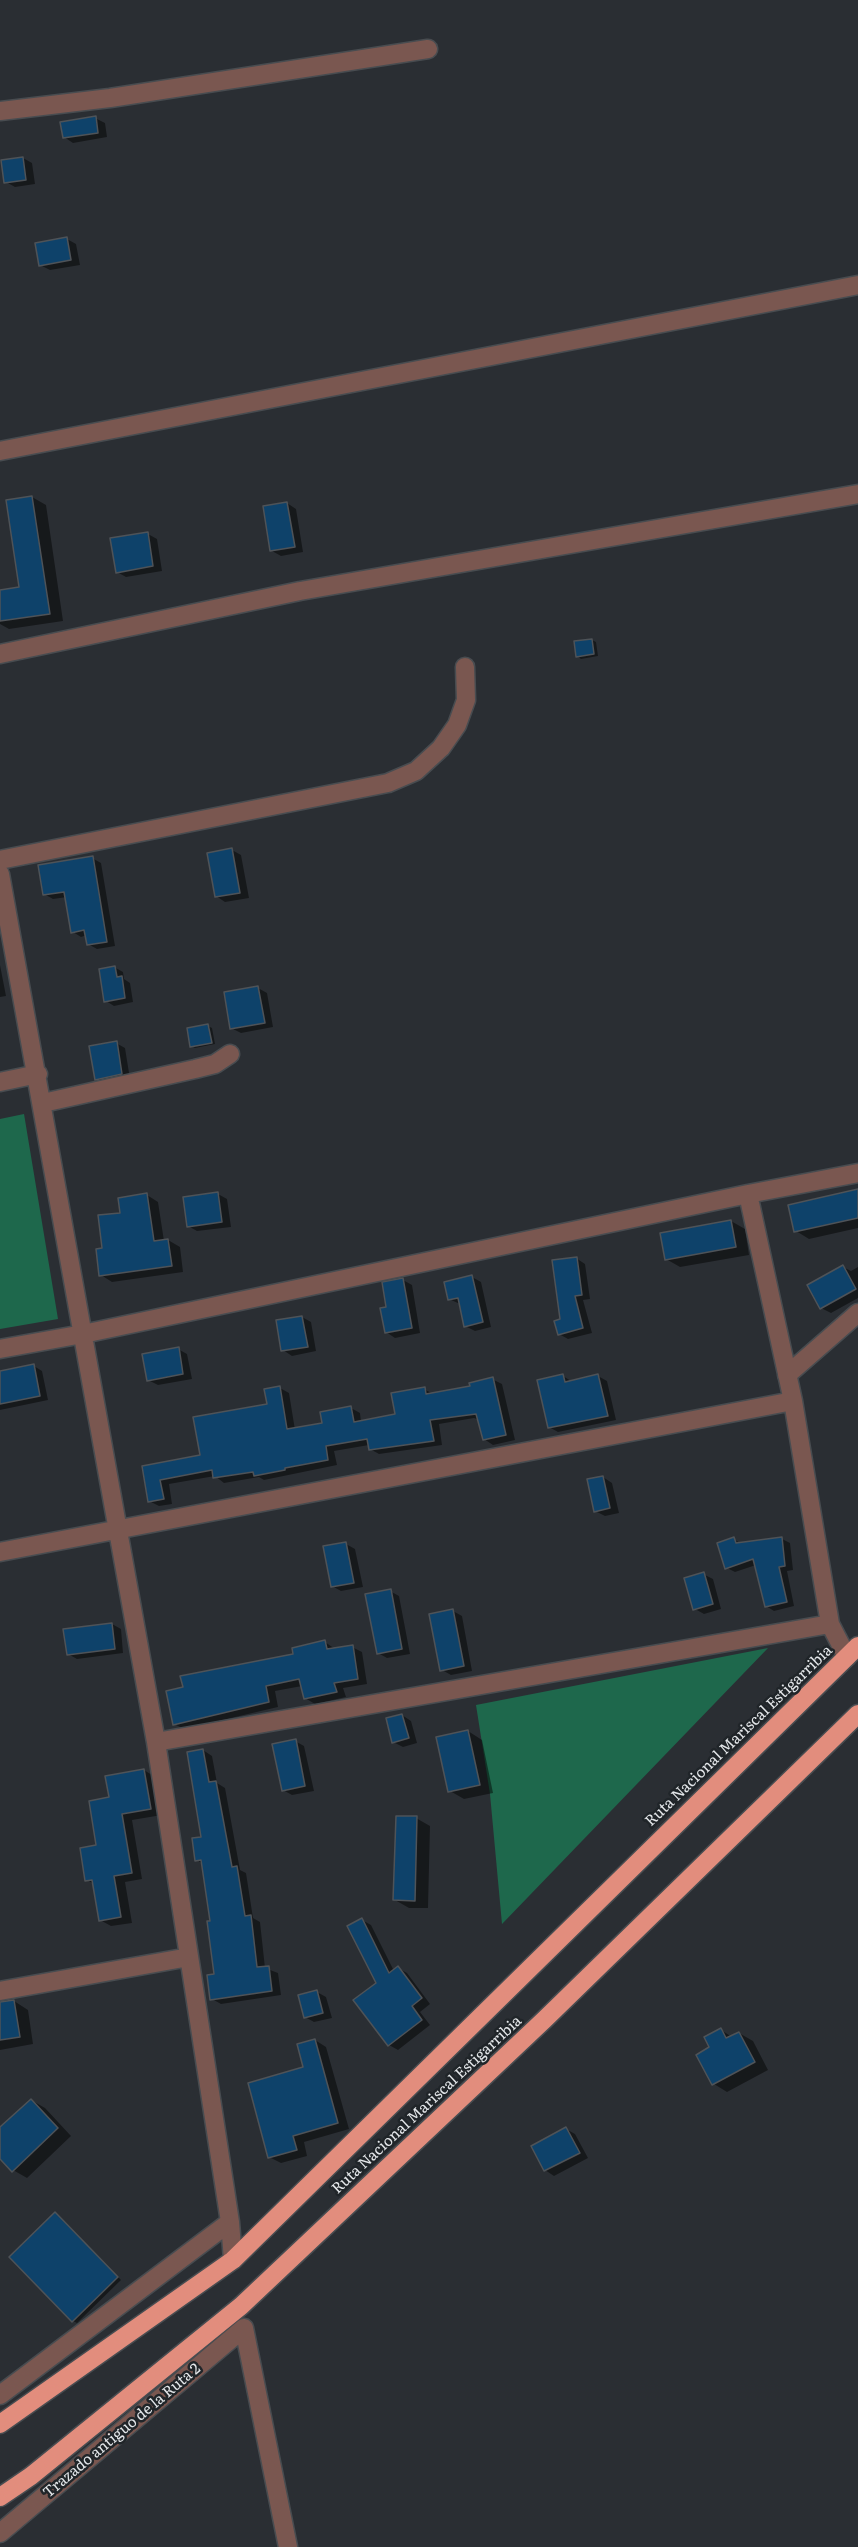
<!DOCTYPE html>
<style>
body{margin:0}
canvas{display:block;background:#2a2e33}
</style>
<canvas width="858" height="2547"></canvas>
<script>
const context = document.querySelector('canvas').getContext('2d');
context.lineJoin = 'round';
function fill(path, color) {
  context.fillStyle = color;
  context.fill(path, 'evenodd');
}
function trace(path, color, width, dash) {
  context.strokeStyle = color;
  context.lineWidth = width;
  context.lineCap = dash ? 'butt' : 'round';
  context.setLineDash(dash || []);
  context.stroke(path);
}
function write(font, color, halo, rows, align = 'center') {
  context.font = font + ' Literata,serif';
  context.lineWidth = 5;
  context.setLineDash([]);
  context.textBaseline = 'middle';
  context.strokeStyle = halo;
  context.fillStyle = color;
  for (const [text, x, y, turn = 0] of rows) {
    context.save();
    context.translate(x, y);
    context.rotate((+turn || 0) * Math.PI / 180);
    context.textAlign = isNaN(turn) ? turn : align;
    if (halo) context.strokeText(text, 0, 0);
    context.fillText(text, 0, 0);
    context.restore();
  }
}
fill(new Path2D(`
 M 24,1114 L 58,1319 L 0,1329 L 0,1119 Z
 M 768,1648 L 502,1924 L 490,1794 L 476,1705 Z`), '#1e684c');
fill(new Path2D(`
 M 95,118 L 105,123 L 107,137 L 73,143 L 64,137 Z
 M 23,158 L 32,163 L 35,184 L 15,187 L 6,182 Z
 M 67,239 L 76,244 L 80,265 L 50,270 L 40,265 Z
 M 32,497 L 46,505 L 63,621 L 9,629 L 0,624 L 0,591 L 21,588 Z
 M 287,503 L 296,509 L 303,552 L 281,556 L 272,551 Z
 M 148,534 L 157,539 L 162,571 L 126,577 L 117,572 Z
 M 592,640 L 596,642 L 598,656 L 581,659 L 577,656 Z
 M 232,850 L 241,855 L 249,898 L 225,902 L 216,896 Z
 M 92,858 L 101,863 L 115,946 L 97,949 L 88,944 L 87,935 L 81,937 L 73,932 L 67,897 L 53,899 L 44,894 Z
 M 0,965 L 6,996 L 0,997 Z
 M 114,967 L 123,972 L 124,979 L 130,983 L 133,1002 L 114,1006 L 106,1001 Z
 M 258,988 L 267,993 L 273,1027 L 241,1033 L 231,1028 Z
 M 208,1026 L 212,1028 L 215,1044 L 195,1048 L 191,1046 Z
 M 116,1043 L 125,1048 L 130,1079 L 105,1084 L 96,1079 Z
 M 858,1190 L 858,1228 L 809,1239 L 796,1231 Z
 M 218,1194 L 227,1199 L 231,1227 L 197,1231 L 188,1226 Z
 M 147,1195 L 158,1202 L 164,1241 L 168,1240 L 180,1247 L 183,1272 L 112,1282 L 101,1275 L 104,1249 L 121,1214 Z
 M 731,1221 L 745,1229 L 749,1255 L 680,1267 L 666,1259 Z
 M 576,1258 L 585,1264 L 590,1299 L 583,1300 L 592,1333 L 568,1339 L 559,1334 Z
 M 843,1267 L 851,1271 L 858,1267 L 858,1298 L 831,1313 L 821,1308 Z
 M 472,1277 L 481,1282 L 491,1327 L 475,1331 L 465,1326 L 460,1304 L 449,1299 Z
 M 403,1280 L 412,1285 L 420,1333 L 395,1338 L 386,1332 Z
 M 302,1317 L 311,1322 L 316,1351 L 292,1356 L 283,1350 Z
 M 178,1349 L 187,1354 L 192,1379 L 158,1385 L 148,1380 Z
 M 34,1366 L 42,1371 L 48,1400 L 0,1410 L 0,1373 Z
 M 563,1376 L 571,1381 L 598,1376 L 607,1381 L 616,1420 L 558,1432 L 549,1427 Z
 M 492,1379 L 502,1384 L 515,1440 L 493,1445 L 484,1439 L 479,1420 L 474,1418 L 439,1424 L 442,1445 L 379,1454 L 370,1449 L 369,1445 L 334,1451 L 337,1465 L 264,1480 L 259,1477 L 224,1483 L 215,1476 L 169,1484 L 172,1504 L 159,1506 L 149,1501 L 144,1467 L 202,1456 L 268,1405 L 280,1388 L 289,1393 L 295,1430 L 323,1424 L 351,1408 L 360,1413 L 361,1422 L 397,1416 L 424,1389 L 433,1394 L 472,1387 Z
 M 603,1477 L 612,1483 L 619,1513 L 605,1516 L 595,1511 Z
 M 734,1539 L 741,1544 L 782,1539 L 790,1543 L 793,1570 L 787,1571 L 794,1606 L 774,1611 L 766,1606 L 756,1565 L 735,1572 L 727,1568 Z
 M 346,1544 L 355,1549 L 363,1587 L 341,1591 L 332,1586 Z
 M 703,1574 L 713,1579 L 721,1609 L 704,1614 L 695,1609 Z
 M 390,1591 L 399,1596 L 410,1654 L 387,1658 L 378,1653 Z
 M 453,1611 L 462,1616 L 472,1671 L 451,1675 L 442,1670 Z
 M 112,1624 L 121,1629 L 123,1653 L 77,1659 L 68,1654 Z
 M 325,1642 L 335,1649 L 352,1647 L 362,1652 L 367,1684 L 343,1688 L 346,1697 L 315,1704 L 305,1698 L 302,1686 L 275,1691 L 278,1707 L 184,1729 L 174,1724 L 295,1655 Z
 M 402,1715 L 411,1721 L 417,1743 L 403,1747 L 393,1742 Z
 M 468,1731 L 482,1740 L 493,1793 L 464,1799 L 450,1791 Z
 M 295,1741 L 304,1746 L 314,1791 L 292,1795 L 283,1790 Z
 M 203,1750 L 212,1756 L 217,1783 L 225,1788 L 240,1870 L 246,1873 L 253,1918 L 260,1922 L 265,1968 L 278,1973 L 281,1995 L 221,2004 L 212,1999 L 216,1975 L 212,1922 L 203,1864 L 197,1860 L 203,1838 Z
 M 144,1770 L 155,1777 L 162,1815 L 132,1820 L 142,1879 L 125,1882 L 132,1923 L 111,1926 L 100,1920 L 94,1884 L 87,1880 L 111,1798 Z
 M 416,1818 L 430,1826 L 428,1908 L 409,1908 L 395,1900 Z
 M 362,1920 L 371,1925 L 394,1971 L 398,1968 L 407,1973 L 430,2004 L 420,2012 L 430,2025 L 398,2050 L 389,2045 L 378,1983 Z
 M 317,1992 L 326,1997 L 332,2018 L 314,2022 L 305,2017 Z
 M 14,2001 L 28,2010 L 33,2044 L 0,2050 L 0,2004 Z
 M 721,2030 L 732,2037 L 739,2033 L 753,2041 L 768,2070 L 727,2092 L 714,2084 L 711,2048 Z
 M 315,2040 L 326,2047 L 349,2129 L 304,2142 L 307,2156 L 281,2163 L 269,2157 Z
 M 31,2100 L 45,2108 L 71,2136 L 27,2178 L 13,2170 L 0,2157 L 0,2129 Z
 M 566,2129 L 575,2134 L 588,2158 L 554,2176 L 545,2170 Z
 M 59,2216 L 121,2280 L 77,2323 L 73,2321 Z`), '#0007');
const building = new Path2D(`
 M 96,116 L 98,133 L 63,138 L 60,122 Z
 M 23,157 L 26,180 L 4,183 L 1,160 Z
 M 67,237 L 71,260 L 39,266 L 35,243 Z
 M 32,496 L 50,614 L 0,621 L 0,590 L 19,587 L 6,500 Z
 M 287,502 L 295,547 L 270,551 L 263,506 Z
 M 148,532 L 153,566 L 116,573 L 110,538 Z
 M 592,639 L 594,654 L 576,657 L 574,641 Z
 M 232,848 L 240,893 L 215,897 L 207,853 Z
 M 93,856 L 107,942 L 87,945 L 84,930 L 71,933 L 64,892 L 43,895 L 38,865 Z
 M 115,966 L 117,977 L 122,976 L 125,998 L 104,1002 L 99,969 Z
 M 258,986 L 265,1023 L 230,1029 L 224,992 Z
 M 208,1024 L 212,1043 L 190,1047 L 187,1028 Z
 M 117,1041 L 122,1074 L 95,1080 L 89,1046 Z
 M 858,1189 L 858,1218 L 794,1232 L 788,1205 Z
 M 218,1192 L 222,1222 L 187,1227 L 183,1197 Z
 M 147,1193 L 154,1241 L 168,1239 L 172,1266 L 99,1276 L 96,1249 L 102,1248 L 98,1215 L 120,1213 L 118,1198 Z
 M 731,1220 L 736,1247 L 665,1260 L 660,1233 Z
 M 577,1257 L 582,1295 L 575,1296 L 583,1328 L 558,1335 L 554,1321 L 560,1319 L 552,1260 Z
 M 843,1265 L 856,1289 L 820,1309 L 807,1285 Z
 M 472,1275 L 483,1322 L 464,1327 L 458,1298 L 448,1300 L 444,1282 Z
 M 403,1278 L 412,1328 L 385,1333 L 380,1308 L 386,1307 L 382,1282 Z
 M 302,1316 L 308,1347 L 281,1351 L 276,1320 Z
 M 179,1347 L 183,1374 L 147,1381 L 142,1354 Z
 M 34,1364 L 40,1396 L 0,1404 L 0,1371 Z
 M 563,1374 L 565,1382 L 598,1374 L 608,1416 L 548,1428 L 537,1380 Z
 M 493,1377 L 506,1435 L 483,1440 L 476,1414 L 430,1420 L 434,1441 L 369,1450 L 367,1439 L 326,1446 L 328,1460 L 285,1468 L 285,1470 L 254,1476 L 253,1472 L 213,1478 L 212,1470 L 160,1480 L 164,1499 L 148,1502 L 142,1466 L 200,1455 L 193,1417 L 267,1404 L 264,1389 L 280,1386 L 287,1429 L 322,1423 L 320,1412 L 351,1406 L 354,1422 L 395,1414 L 391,1393 L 425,1387 L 426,1394 L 470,1386 L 469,1383 Z
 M 603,1476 L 610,1508 L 594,1512 L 587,1479 Z
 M 734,1537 L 736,1543 L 782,1537 L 785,1566 L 779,1567 L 787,1602 L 765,1607 L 753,1559 L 725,1569 L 717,1543 Z
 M 346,1542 L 354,1583 L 331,1587 L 323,1546 Z
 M 704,1572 L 713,1604 L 693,1610 L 684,1578 Z
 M 391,1589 L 402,1649 L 377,1654 L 365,1594 Z
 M 453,1609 L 464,1666 L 440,1671 L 429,1614 Z
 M 112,1623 L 115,1649 L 67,1655 L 63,1629 Z
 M 325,1640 L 327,1649 L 353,1645 L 358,1679 L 334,1683 L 337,1692 L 304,1699 L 299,1679 L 266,1686 L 269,1702 L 173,1725 L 166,1691 L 183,1687 L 180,1676 L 293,1654 L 292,1648 Z
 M 402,1714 L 409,1738 L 392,1743 L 386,1718 Z
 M 468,1730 L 480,1785 L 448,1792 L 436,1737 Z
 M 296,1739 L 305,1786 L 282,1791 L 272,1744 Z
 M 203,1749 L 209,1782 L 216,1781 L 232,1867 L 237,1866 L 245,1916 L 251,1915 L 257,1967 L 269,1966 L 272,1991 L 210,2000 L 207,1975 L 214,1974 L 207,1921 L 210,1921 L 201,1860 L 195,1861 L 192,1838 L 201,1837 L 187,1752 Z
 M 144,1769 L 151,1809 L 122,1814 L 132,1873 L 114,1876 L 121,1917 L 99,1921 L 92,1880 L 85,1881 L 80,1848 L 96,1845 L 89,1801 L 109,1797 L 105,1776 Z
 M 396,1816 L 417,1816 L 415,1901 L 393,1900 Z
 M 362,1918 L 389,1973 L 398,1966 L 422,1998 L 412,2006 L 422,2020 L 388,2046 L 353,2000 L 376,1983 L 347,1926 Z
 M 317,1990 L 323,2013 L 304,2018 L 298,1995 Z
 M 14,2000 L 20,2037 L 0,2040 L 0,2002 Z
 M 721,2028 L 726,2038 L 739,2032 L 755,2062 L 712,2085 L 696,2055 L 709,2047 L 704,2037 Z
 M 315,2039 L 338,2123 L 293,2136 L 297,2150 L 268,2158 L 248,2083 L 303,2067 L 297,2044 Z
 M 31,2099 L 58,2128 L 12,2172 L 0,2159 L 0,2127 Z
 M 566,2127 L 580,2153 L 544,2171 L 531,2146 Z
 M 55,2212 L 118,2277 L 72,2322 L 9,2257 Z`);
fill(building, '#0e426a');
trace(building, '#4e5358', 1.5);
const minor = new Path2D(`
 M 0,111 L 110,98 L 428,49
 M 0,451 L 858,285
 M 0,654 L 300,591 L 858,494
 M 0,860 L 388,783 L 416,771 L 441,748 L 457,725 L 466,700 L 465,667
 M 0,874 L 156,1742 L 230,2222 L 233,2260
 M 0,1082 L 38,1074
 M 43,1103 L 195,1069 L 215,1064 L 230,1054
 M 748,1194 L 858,1173
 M 0,1349 L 83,1334 L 748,1194 L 793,1401 L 830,1624 L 847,1657
 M 787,1375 L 858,1313
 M 0,1552 L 793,1401
 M 156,1742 L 830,1624
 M 0,1991 L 189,1957
 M 0,2395 L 230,2222
 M 0,2533 L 244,2328 L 288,2547`);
const highway = new Path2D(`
 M 0,2424 L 233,2260 L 858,1646
 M 0,2497 L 31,2476 L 241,2306 L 544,2020 L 858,1714`);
trace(minor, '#484c50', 21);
trace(highway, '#484c50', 21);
trace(minor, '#7a5750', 18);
trace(highway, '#e28d7d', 18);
write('15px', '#e4e7ea', '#202529', [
 ["Ruta Nacional Mariscal Estigarribia",739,1736,-44],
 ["Ruta Nacional Mariscal Estigarribia",427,2105,-43],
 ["Trazado antiguo de la Ruta 2",122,2431,-40]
]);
</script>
